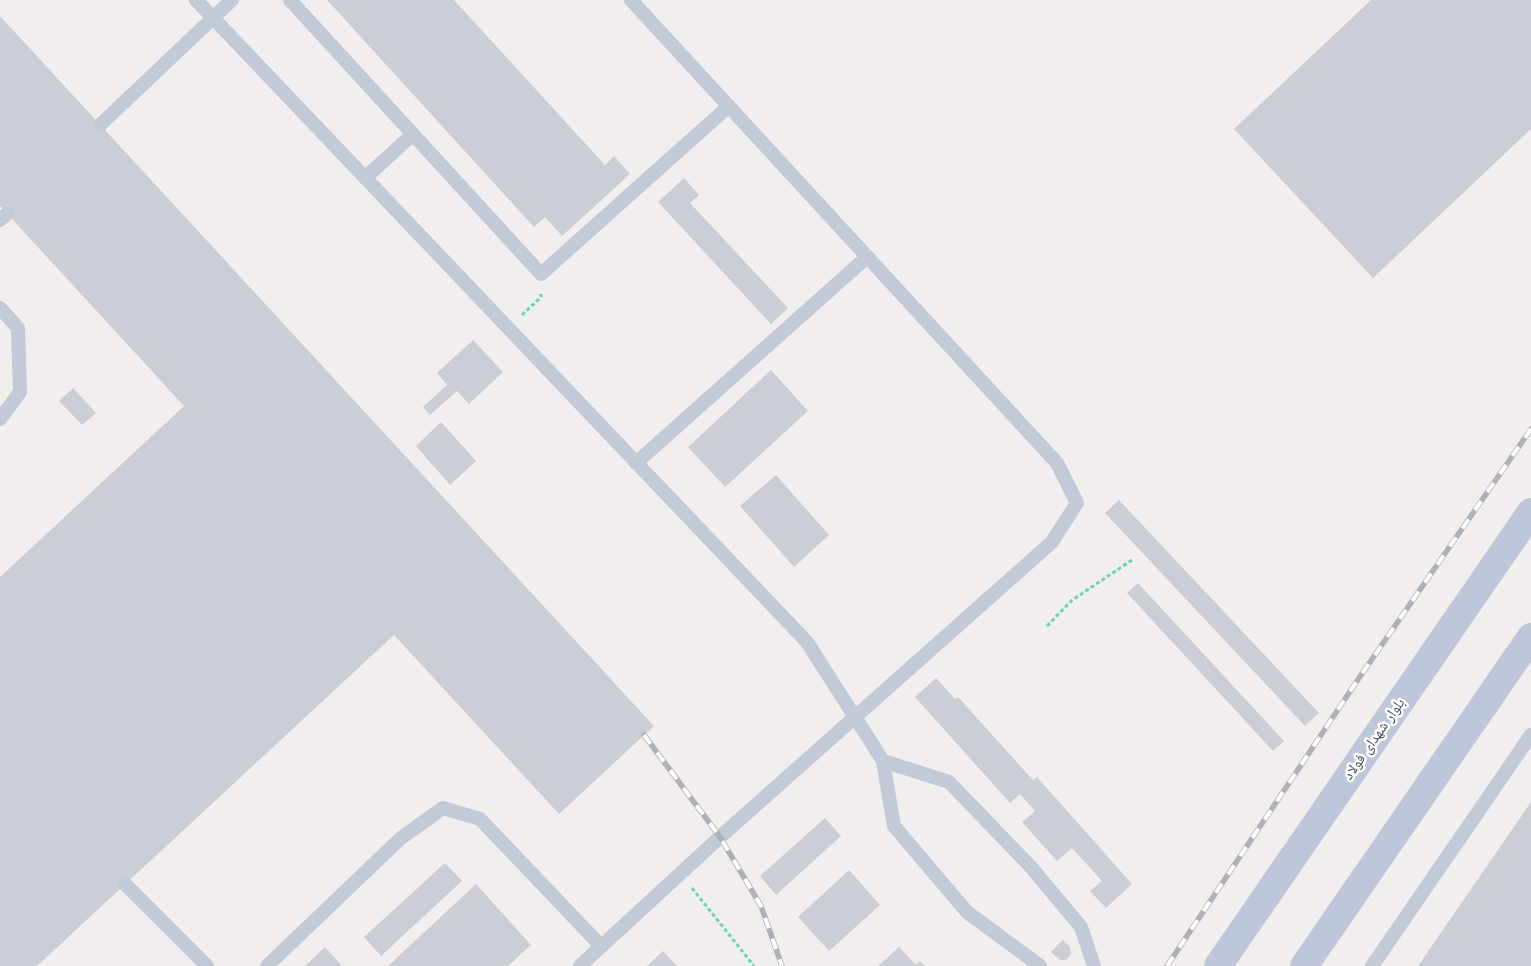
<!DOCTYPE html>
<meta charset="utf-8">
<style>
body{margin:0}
canvas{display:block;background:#f1eeed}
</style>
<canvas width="1531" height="966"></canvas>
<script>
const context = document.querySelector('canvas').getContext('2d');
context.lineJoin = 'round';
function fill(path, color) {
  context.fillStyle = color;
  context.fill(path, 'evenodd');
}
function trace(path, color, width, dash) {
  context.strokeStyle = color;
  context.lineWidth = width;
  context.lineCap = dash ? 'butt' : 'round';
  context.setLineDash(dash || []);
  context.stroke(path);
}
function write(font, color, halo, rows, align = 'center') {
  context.font = font + ' Inter,"Noto Naskh Arabic",sans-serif';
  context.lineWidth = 5;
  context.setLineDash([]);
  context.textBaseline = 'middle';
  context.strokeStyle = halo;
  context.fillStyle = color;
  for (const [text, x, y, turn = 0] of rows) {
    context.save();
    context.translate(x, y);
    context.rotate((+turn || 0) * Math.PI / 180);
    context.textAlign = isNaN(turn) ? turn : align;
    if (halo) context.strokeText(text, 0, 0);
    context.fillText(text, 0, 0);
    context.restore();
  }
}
fill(new Path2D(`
 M 327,0 L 454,0 L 605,165 L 614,156 L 630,174 L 562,236 L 545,217 L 534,227 Z
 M 1371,0 L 1531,0 L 1531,129 L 1373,278 L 1234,129 Z
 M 0,16 L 654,726 L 559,814 L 394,635 L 37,966 L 0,966 L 0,577 L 184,406 L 0,206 Z
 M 684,178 L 699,195 L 690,203 L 788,308 L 771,324 L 658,202 Z
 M 473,340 L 503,372 L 469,404 L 457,391 L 430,415 L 423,407 L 447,385 L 437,373 Z
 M 771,370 L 808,411 L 725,487 L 688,447 Z
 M 73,388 L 96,413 L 82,425 L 59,401 Z
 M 441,422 L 476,461 L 450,485 L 416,446 Z
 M 776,475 L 829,535 L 794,567 L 740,506 Z
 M 1119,500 L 1319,713 L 1305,726 L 1105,513 Z
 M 1138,583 L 1284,741 L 1273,751 L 1127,593 Z
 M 936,678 L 955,699 L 958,697 L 1033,780 L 1037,777 L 1132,884 L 1106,908 L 1090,891 L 1102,881 L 1072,848 L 1057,861 L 1022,822 L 1035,811 L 1020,794 L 1010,803 L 915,697 Z
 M 1531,802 L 1531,966 L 1418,966 Z
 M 825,818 L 841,836 L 776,895 L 760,876 Z
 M 445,863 L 462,881 L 381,956 L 364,937 Z
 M 849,870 L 880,905 L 829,951 L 798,917 Z
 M 476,884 L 531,945 L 508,966 L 388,966 Z
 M 1063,940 L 1070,947 L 1071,954 L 1066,960 L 1060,960 L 1051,952 Z
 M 325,947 L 342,966 L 305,966 Z
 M 899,947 L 916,965 L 920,961 L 925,966 L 878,966 Z
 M 663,951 L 677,966 L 647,966 Z`), '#ccced6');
trace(new Path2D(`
 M 522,315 L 541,297 L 541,294
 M 1047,626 L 1071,601 L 1132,560
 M 692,888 L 754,966`), '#6bd5b6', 3, [4, 2.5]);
trace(new Path2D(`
 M 196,0 L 807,642 L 883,761 L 894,826 L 967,912 L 1040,966
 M 290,0 L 541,274 L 729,106
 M 100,125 L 232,0
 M 365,178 L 413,134
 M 0,220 L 7,214
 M 0,308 L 18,328 L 20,392 L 0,419
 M 636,463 L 867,257
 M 883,761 L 949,782 L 1030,866 L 1081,927 L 1094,966
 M 125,884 L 207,966
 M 267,966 L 401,838 L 443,808 L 480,819 L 601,946
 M 580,966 L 720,837 L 1052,542 L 1077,503 L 1057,463 L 631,0
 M 1372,966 L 1531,735`), '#c2c9d7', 14);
trace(new Path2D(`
 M 1218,966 L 1531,512
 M 1304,966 L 1531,637`), '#bec6d9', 28);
const rail = new Path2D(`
 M 644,735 L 720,837 L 761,906 L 782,966
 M 1167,966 L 1359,678 L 1531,429`);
trace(rail, '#afb1b9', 5.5);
trace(rail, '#fff', 4, [11]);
write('15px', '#444c5d', '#fff', [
 ["بلوار شهدای فولاد",1374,739,-55]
]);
</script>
